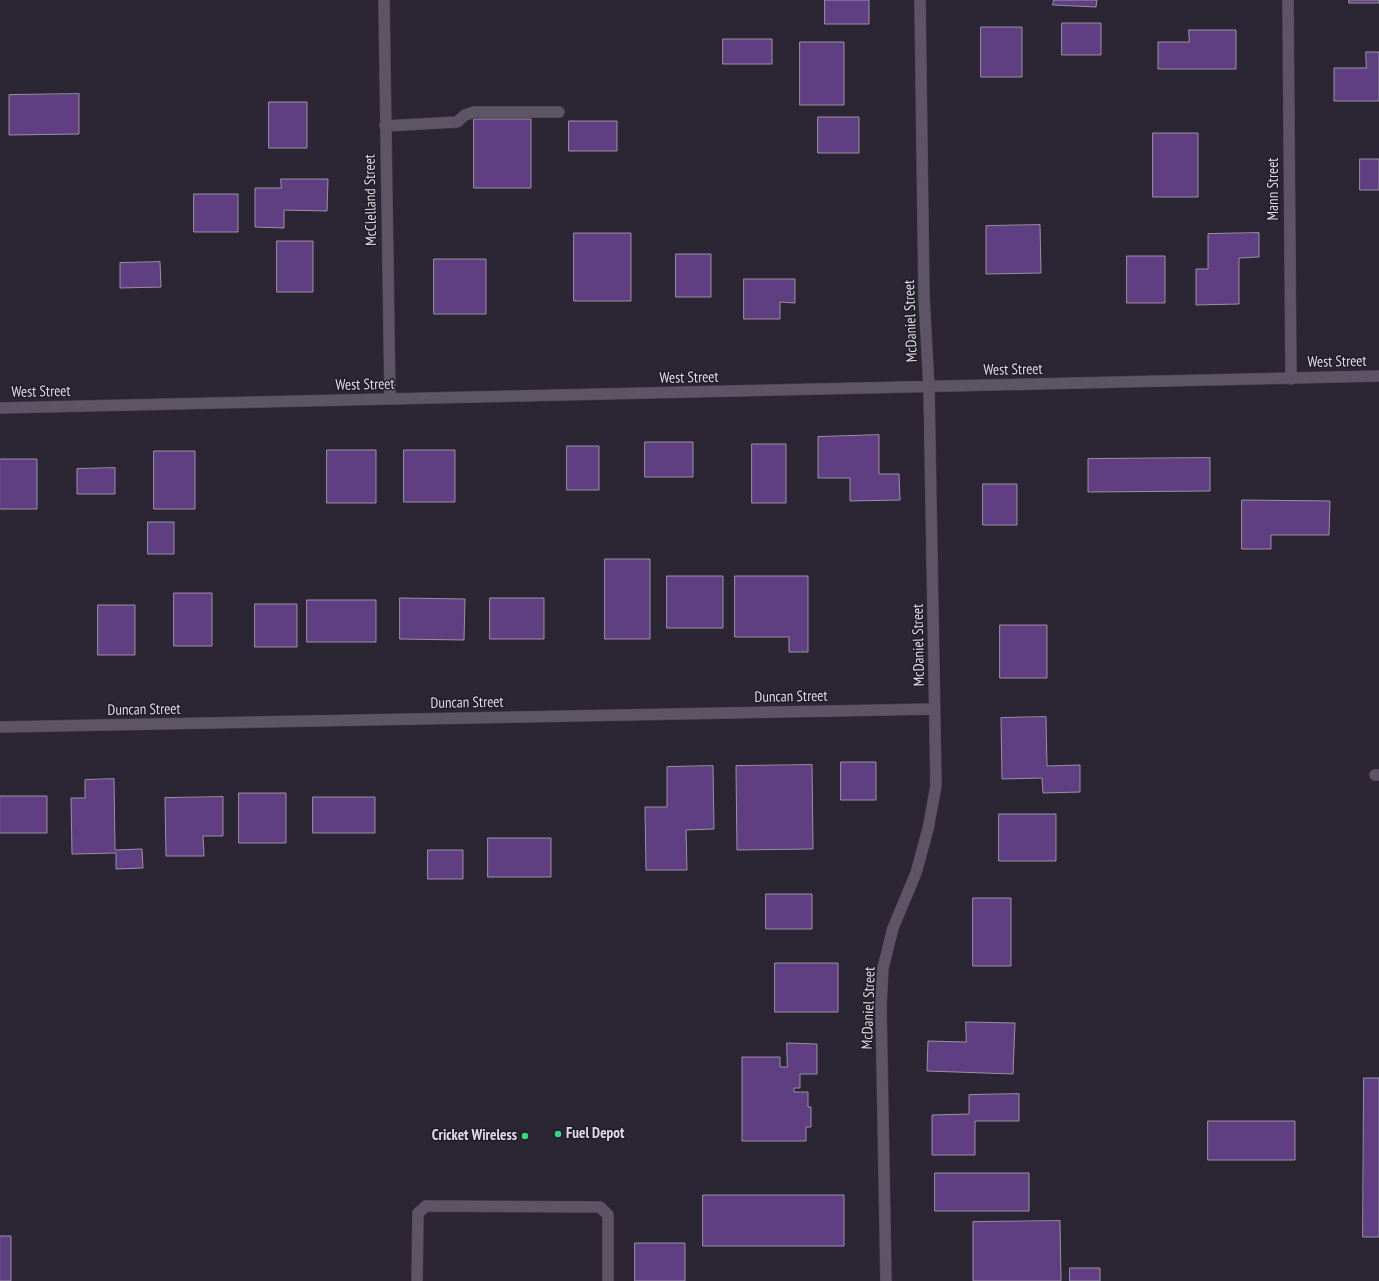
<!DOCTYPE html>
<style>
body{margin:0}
canvas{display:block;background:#2c2534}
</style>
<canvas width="1379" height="1281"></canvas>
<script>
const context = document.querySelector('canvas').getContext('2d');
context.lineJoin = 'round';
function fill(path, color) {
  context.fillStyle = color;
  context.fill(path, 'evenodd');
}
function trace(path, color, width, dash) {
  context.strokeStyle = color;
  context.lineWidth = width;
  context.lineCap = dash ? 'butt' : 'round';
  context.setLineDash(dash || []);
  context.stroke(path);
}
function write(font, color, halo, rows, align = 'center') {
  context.font = font + ' "PT Sans Narrow",sans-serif';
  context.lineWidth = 3;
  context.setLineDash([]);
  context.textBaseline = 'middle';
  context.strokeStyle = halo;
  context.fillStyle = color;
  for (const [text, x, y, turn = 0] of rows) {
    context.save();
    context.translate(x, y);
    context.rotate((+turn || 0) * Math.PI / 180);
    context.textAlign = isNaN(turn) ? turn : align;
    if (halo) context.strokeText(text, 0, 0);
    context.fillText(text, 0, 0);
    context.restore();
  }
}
const building = new Path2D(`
 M 825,0 L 869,0 L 869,24 L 825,24 Z
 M 1054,0 L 1097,0 L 1096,7 L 1053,5 Z
 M 1349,0 L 1379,0 L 1379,3 L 1349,3 Z
 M 1062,23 L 1101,23 L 1101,55 L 1062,55 Z
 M 981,27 L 1022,27 L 1022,77 L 981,77 Z
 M 1189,30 L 1236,30 L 1236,69 L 1158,69 L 1158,42 L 1189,42 Z
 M 723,39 L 772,39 L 772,64 L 723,64 Z
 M 800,42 L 844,42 L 844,105 L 800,105 Z
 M 1366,52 L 1379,52 L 1379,101 L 1334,101 L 1334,68 L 1366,68 Z
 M 79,94 L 79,134 L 9,135 L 9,95 Z
 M 269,102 L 307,102 L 307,148 L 269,148 Z
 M 818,117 L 859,117 L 859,153 L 818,153 Z
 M 474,119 L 531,119 L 531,188 L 474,188 Z
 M 569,121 L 617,121 L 617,151 L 569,151 Z
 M 1153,133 L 1198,133 L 1198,197 L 1153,197 Z
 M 1360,159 L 1379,159 L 1379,190 L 1360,190 Z
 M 281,179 L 328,179 L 327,211 L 284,210 L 284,228 L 255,227 L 255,188 L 281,188 Z
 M 194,194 L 238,194 L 238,232 L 194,232 Z
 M 1040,225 L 1041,273 L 986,274 L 986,226 Z
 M 574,233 L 631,233 L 631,301 L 574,301 Z
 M 1259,233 L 1259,257 L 1239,258 L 1239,304 L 1196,305 L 1196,269 L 1208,269 L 1208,234 Z
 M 277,241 L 313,241 L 313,292 L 277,292 Z
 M 676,254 L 711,254 L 711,297 L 676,297 Z
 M 1127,256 L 1165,256 L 1165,303 L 1127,303 Z
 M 434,259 L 486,259 L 486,314 L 434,314 Z
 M 160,262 L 161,287 L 120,288 L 120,263 Z
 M 744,279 L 795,279 L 795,303 L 780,302 L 780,319 L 744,319 Z
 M 879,435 L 879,474 L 899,474 L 900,500 L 850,501 L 850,478 L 818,478 L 818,437 Z
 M 645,442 L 693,442 L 693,477 L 645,477 Z
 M 752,444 L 786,444 L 786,503 L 752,503 Z
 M 567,446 L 599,446 L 599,490 L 567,490 Z
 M 327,450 L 376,450 L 376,503 L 327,503 Z
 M 404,450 L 455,450 L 455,502 L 404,502 Z
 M 154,451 L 195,451 L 195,509 L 154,509 Z
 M 1210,458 L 1210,491 L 1088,492 L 1088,459 Z
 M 0,459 L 37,459 L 37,509 L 0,509 Z
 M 115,468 L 115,494 L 77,494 L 77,469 Z
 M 983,484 L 1017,484 L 1017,525 L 983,525 Z
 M 1242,500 L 1330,501 L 1329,535 L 1271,535 L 1271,549 L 1242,549 Z
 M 148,522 L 174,522 L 174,554 L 148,554 Z
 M 605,559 L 650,559 L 650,639 L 605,639 Z
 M 667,576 L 723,576 L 723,628 L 667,628 Z
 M 735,576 L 808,576 L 808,652 L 789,652 L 789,637 L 735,637 Z
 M 174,593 L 212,593 L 212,646 L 174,646 Z
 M 400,598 L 465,599 L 464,640 L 400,639 Z
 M 490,598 L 544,598 L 544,639 L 490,639 Z
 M 307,600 L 376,600 L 376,642 L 307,642 Z
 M 255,604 L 297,604 L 297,647 L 255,647 Z
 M 98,605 L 135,605 L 135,655 L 98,655 Z
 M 1000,625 L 1047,625 L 1047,678 L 1000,678 Z
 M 1046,717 L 1047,766 L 1080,765 L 1080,792 L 1043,793 L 1042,778 L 1002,779 L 1001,718 Z
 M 841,762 L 876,762 L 876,800 L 841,800 Z
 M 812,765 L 813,849 L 737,850 L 736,766 Z
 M 713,766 L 714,829 L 686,830 L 687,870 L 646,870 L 645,807 L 667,807 L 667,767 Z
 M 114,779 L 115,850 L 142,849 L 143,868 L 116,869 L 116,853 L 72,854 L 71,798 L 85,798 L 85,780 Z
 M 239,793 L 286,793 L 286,843 L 239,843 Z
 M 0,796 L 47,796 L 47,833 L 0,833 Z
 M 223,797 L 223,836 L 203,836 L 204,856 L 166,856 L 165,798 Z
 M 313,797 L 375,797 L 375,833 L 313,833 Z
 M 999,814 L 1056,814 L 1056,861 L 999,861 Z
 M 488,838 L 551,838 L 551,877 L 488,877 Z
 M 428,850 L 463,850 L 463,879 L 428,879 Z
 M 766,894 L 812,894 L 812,929 L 766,929 Z
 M 973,898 L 1011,898 L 1011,966 L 973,966 Z
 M 775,963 L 838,963 L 838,1012 L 775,1012 Z
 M 966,1022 L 1015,1023 L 1013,1074 L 927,1071 L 928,1041 L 966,1042 Z
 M 787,1043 L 817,1044 L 817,1074 L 800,1074 L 800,1088 L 794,1088 L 794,1092 L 808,1092 L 808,1107 L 811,1107 L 811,1127 L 806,1127 L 806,1141 L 742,1141 L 742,1057 L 780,1057 L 780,1067 L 787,1067 Z
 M 1364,1078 L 1379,1078 L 1379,1237 L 1363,1237 Z
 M 1019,1094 L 1019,1121 L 975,1121 L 975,1155 L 932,1155 L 932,1115 L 969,1114 L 969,1095 Z
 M 1208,1121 L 1295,1121 L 1295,1160 L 1208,1160 Z
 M 935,1173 L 1029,1173 L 1029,1211 L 935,1211 Z
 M 703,1195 L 844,1195 L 844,1246 L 703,1246 Z
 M 1060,1221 L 1061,1281 L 973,1281 L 973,1222 Z
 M 0,1236 L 11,1236 L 11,1281 L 0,1281 Z
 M 635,1243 L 685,1243 L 685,1281 L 635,1281 Z
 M 1070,1268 L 1100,1268 L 1100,1281 L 1070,1281 Z`);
fill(building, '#5f3f82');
trace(building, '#9991a3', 1);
const service = new Path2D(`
 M 385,126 L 457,122 L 465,115 L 474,112 L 559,112
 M 1375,775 L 1379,775
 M 417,1281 L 418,1213 L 426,1206 L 600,1207 L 608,1215 L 608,1281`);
const minor = new Path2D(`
 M 384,0 L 390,399
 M 1288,0 L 1291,379
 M 0,408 L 1379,376
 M 0,727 L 935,709
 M 886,1281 L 881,1006 L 883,968 L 893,928 L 916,873 L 928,829 L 936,786 L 929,387 L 924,297 L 920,0`);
trace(service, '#494350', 12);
trace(minor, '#494350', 12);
trace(service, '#5d5566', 11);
trace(minor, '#5d5566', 11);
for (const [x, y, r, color] of [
 [558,1134,4,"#33d882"],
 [525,1136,4,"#33d882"]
]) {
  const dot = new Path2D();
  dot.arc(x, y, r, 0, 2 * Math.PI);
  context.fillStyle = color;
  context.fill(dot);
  trace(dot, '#221c2a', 1.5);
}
write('15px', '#dfdbe5', '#221c2a', [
 ["Mann Street",1274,189,-90],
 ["McClelland Street",371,200,-91],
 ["McDaniel Street",911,321,-92],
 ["West Street",1337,362,-1],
 ["West Street",1013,370,-1],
 ["West Street",689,378,-1],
 ["West Street",365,385,-1],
 ["West Street",41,392,-1],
 ["McDaniel Street",919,645,-91],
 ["Duncan Street",791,697,-1],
 ["Duncan Street",467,703,-1],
 ["Duncan Street",144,710,-1],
 ["McDaniel Street",869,1008,-88]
]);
write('bold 15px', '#dfdbe5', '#221c2a', [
 ["Fuel Depot",566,1134],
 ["Cricket Wireless",517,1136,"right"]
], 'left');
</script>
